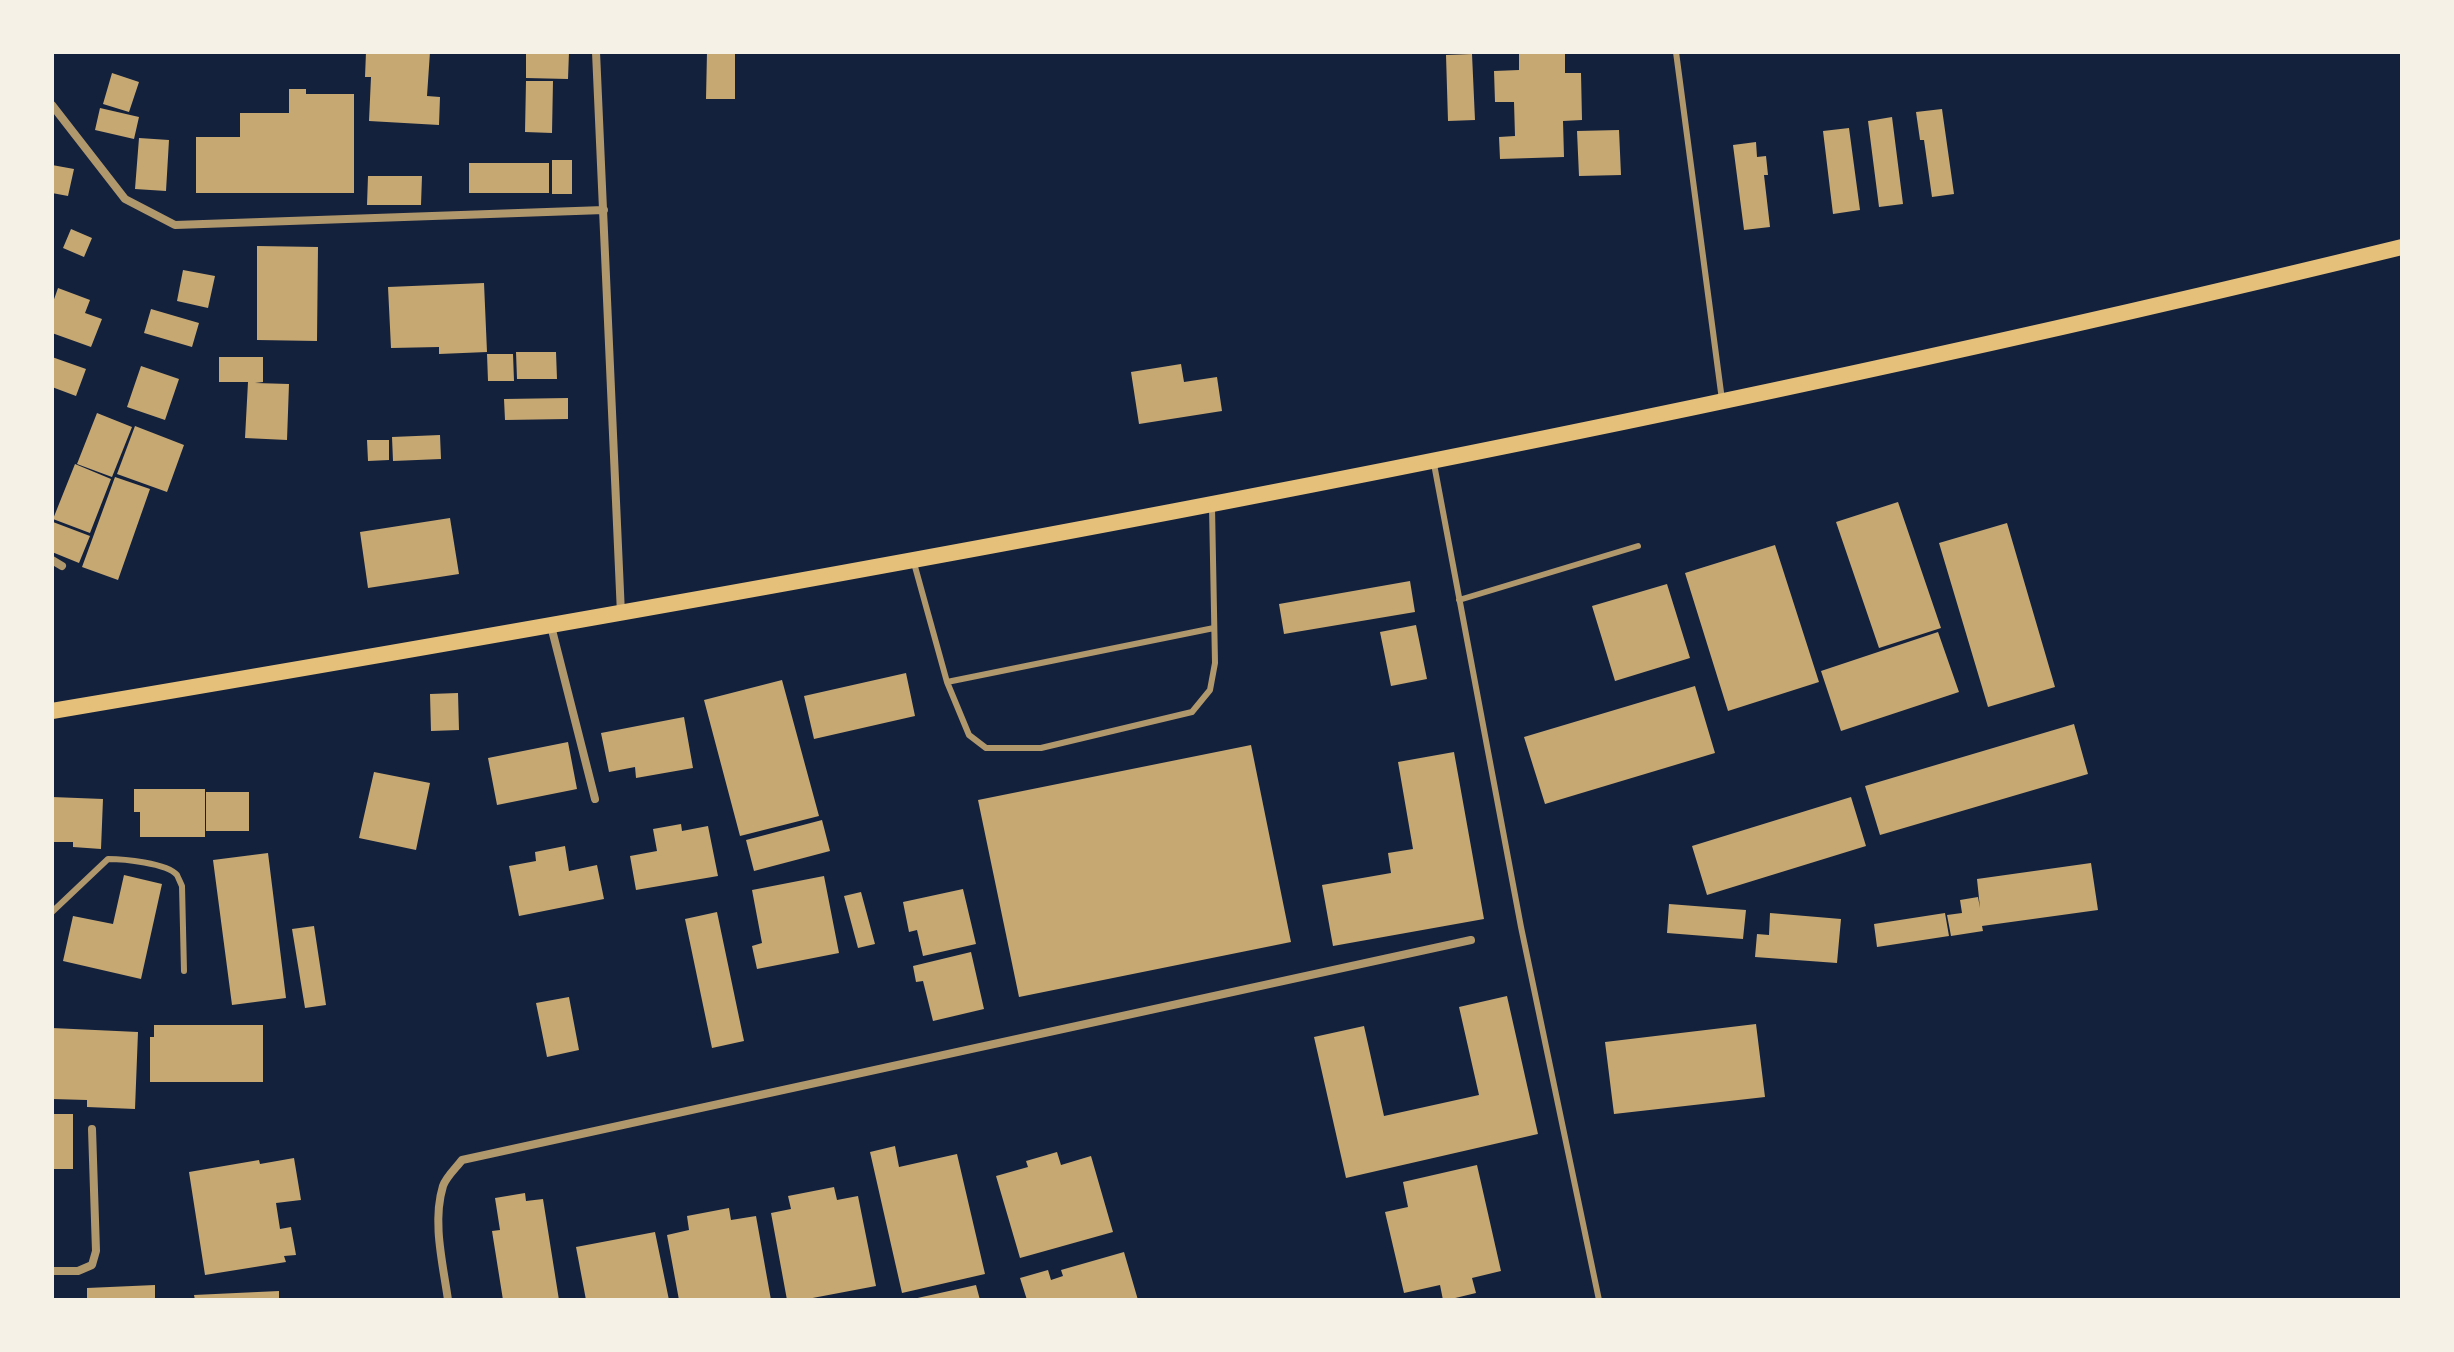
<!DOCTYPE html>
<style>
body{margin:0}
#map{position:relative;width:2454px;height:1352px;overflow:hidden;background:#14213d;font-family:Signika,sans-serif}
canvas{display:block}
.frame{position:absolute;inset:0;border:54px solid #f6f1e7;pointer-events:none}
</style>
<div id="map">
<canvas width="2454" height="1352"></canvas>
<div class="frame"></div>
</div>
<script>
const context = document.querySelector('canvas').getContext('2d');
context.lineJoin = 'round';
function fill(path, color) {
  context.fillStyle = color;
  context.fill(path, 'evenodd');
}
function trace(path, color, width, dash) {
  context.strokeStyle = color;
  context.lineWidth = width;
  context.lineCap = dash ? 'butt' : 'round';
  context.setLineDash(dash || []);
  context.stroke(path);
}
fill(new Path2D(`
 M 366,52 L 430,52 L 427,96 L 440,97 L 439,125 L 369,121 L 371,77 L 365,77 Z
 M 526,52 L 569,52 L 568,79 L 526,78 Z
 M 707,52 L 735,52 L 735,99 L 706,99 Z
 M 1519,52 L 1565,52 L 1565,73 L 1581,73 L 1582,120 L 1563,121 L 1564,157 L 1500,159 L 1499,137 L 1515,136 L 1514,102 L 1495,102 L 1494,71 L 1519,70 Z
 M 1472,54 L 1475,120 L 1448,121 L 1446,55 Z
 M 112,73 L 139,82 L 129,112 L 103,104 Z
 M 526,81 L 553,81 L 552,133 L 525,132 Z
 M 289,89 L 306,89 L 306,94 L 354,94 L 354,193 L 196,193 L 196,137 L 240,137 L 240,113 L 289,113 Z
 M 100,108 L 139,117 L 134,139 L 95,130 Z
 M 1942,109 L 1954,194 L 1932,197 L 1924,140 L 1920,140 L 1916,112 Z
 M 1892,117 L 1903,204 L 1879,207 L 1868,121 Z
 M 1849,128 L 1860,210 L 1833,214 L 1823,131 Z
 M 1619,130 L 1621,175 L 1579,176 L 1577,131 Z
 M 139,138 L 169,140 L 166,191 L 135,189 Z
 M 1756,142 L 1757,157 L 1766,156 L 1768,175 L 1764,175 L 1770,227 L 1744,230 L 1733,145 Z
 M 552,160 L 572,160 L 572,194 L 552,194 Z
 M 469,163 L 549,163 L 549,193 L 469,193 Z
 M 52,165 L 74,169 L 68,196 L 52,193 Z
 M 368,176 L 422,176 L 421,205 L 367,205 Z
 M 71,229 L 92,238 L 84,257 L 63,248 Z
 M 257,246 L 318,247 L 317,341 L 257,340 Z
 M 183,270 L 215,276 L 208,308 L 177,301 Z
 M 484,283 L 487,352 L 439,354 L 439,347 L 391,348 L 388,287 Z
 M 58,288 L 90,300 L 85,313 L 102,319 L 91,347 L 52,333 L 52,305 Z
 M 151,309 L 199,323 L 192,347 L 144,333 Z
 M 516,352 L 556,352 L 557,379 L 517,379 Z
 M 487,354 L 513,354 L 514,381 L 488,381 Z
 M 52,357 L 86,369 L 76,396 L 52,387 Z
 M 219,357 L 263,357 L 263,382 L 255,383 L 289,384 L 287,440 L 245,438 L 248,382 L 219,382 Z
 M 1181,364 L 1184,382 L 1217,377 L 1222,411 L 1139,424 L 1131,372 Z
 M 141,366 L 179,379 L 165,420 L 127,407 Z
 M 568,398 L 568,419 L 505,420 L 504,399 Z
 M 97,413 L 132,427 L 112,477 L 77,464 Z
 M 135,426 L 184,445 L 167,492 L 117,474 Z
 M 440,435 L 441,459 L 393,461 L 392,437 Z
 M 367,440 L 389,440 L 389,460 L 368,461 Z
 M 75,464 L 111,479 L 90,533 L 53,519 Z
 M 115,477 L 150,489 L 118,580 L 82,567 Z
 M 1898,502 L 1941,628 L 1879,648 L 1836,522 Z
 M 450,518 L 459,574 L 368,588 L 360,532 Z
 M 53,522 L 90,536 L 79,563 L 52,552 Z
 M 2007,523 L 2055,687 L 1988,707 L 1939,543 Z
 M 1775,545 L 1819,682 L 1728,711 L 1685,573 Z
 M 1410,581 L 1415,612 L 1284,634 L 1279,604 Z
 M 1667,584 L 1690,658 L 1615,681 L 1592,606 Z
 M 1416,625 L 1427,679 L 1391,686 L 1380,632 Z
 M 1938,632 L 1959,692 L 1841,731 L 1821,671 Z
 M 906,673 L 915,716 L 814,739 L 804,696 Z
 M 782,680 L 819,816 L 740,836 L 704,700 Z
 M 1695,686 L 1715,753 L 1545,804 L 1524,737 Z
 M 458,693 L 459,730 L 431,731 L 430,694 Z
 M 684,717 L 693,768 L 636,778 L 635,767 L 609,772 L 601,733 Z
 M 2074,724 L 2088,774 L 1880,835 L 1865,786 Z
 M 568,742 L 577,789 L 497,805 L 488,758 Z
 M 1251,745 L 1291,942 L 1019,997 L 978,800 Z
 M 1454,752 L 1484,919 L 1333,946 L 1322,885 L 1391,873 L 1388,853 L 1413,849 L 1398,762 Z
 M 374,772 L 430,783 L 416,850 L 359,838 Z
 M 134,789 L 205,789 L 205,837 L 140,837 L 140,812 L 134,812 Z
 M 206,792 L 249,792 L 249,831 L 206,831 Z
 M 52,797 L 103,799 L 101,849 L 73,847 L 73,842 L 52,842 Z
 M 1851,797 L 1866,846 L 1707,895 L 1692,846 Z
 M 822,820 L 830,851 L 754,871 L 746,840 Z
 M 681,824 L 682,831 L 708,826 L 718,876 L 636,890 L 630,856 L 657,851 L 653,829 Z
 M 565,846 L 569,871 L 597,865 L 604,899 L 519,916 L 509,866 L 536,861 L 535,852 Z
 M 268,853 L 286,998 L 232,1005 L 213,860 Z
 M 2091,863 L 2098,910 L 1982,926 L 1983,931 L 1951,936 L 1947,915 L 1962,913 L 1960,900 L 1978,897 L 1980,908 L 1977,879 Z
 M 124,875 L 162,884 L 141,979 L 63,961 L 73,916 L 113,924 Z
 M 824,876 L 839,953 L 757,969 L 752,946 L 762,943 L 752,890 Z
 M 963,889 L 976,944 L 923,956 L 917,930 L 909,932 L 903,902 Z
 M 861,892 L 875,944 L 858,948 L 844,896 Z
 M 1669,904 L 1746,910 L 1743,939 L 1667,933 Z
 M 717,912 L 744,1041 L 712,1048 L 685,919 Z
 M 1770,913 L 1841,919 L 1837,963 L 1755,957 L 1757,934 L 1769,935 Z
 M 1945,913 L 1949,936 L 1877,947 L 1874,924 Z
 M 314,926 L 326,1005 L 305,1008 L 292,929 Z
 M 971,952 L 984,1009 L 933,1021 L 923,981 L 916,982 L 913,966 Z
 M 1507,996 L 1538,1134 L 1346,1178 L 1314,1037 L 1364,1026 L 1384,1116 L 1479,1095 L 1459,1007 Z
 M 569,997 L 579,1050 L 547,1057 L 536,1003 Z
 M 1756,1024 L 1765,1097 L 1614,1114 L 1605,1042 Z
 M 154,1025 L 263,1025 L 263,1082 L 150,1082 L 150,1037 L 154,1037 Z
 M 52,1028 L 138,1032 L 135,1109 L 87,1107 L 87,1100 L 52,1099 Z
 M 52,1114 L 73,1114 L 73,1169 L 52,1169 Z
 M 895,1146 L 899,1167 L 957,1154 L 985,1274 L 902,1293 L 870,1152 Z
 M 1057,1152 L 1061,1165 L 1091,1156 L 1113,1232 L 1020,1258 L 996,1176 L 1028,1167 L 1026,1161 Z
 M 294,1158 L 301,1200 L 276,1203 L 280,1229 L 291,1227 L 296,1255 L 284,1256 L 286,1262 L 205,1275 L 189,1172 L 259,1160 L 260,1164 Z
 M 1477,1165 L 1501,1271 L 1472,1278 L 1476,1293 L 1447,1300 L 1443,1300 L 1440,1285 L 1404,1293 L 1385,1212 L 1408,1207 L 1403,1182 Z
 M 834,1187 L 837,1200 L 858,1196 L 876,1286 L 802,1300 L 787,1300 L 771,1213 L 791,1209 L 788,1196 Z
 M 525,1193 L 526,1201 L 543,1199 L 559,1300 L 503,1300 L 492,1231 L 500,1230 L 495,1198 Z
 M 729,1208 L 731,1220 L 756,1216 L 771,1300 L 679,1300 L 667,1235 L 689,1230 L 687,1216 Z
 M 655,1232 L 669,1300 L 586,1300 L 576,1247 Z
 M 1124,1252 L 1138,1300 L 1027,1300 L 1020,1278 L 1048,1270 L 1051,1280 L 1063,1276 L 1061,1270 Z
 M 155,1285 L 155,1300 L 87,1300 L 87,1288 Z
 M 976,1285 L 980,1300 L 913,1300 L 913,1299 Z
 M 279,1291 L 279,1300 L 195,1300 L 194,1295 Z`), '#c6a872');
trace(new Path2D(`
 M 1676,52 L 1722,400
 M 1434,464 L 1521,927 L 1599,1300
 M 914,563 L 947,682 L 969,735 L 986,748 L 1041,748 L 1192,712 L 1210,690 L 1215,663 L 1212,507
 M 1459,600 L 1638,546
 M 947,682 L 1214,628
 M 52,912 L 108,859 C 123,859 167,863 177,875 C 178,877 181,884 182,886 L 184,971`), '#b1986c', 6);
trace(new Path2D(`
 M 596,52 L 621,614
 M 52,105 L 125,199 L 175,225 L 604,210
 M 52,560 L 62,566
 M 551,626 L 595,799
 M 52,1271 L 78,1271 L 92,1265 L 96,1251 L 92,1129
 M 448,1300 C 443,1264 432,1222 443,1186 C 446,1177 456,1168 462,1160 L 1471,940`), '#b1986c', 8);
trace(new Path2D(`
 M 52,711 C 839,578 1626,437 2402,247`), '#e5c07b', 16);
</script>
